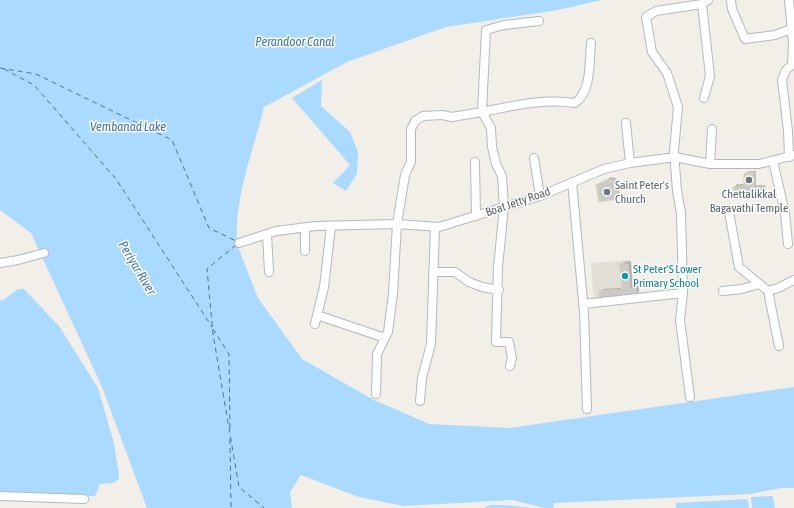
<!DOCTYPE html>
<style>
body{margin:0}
canvas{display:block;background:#f1efe8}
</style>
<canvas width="794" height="508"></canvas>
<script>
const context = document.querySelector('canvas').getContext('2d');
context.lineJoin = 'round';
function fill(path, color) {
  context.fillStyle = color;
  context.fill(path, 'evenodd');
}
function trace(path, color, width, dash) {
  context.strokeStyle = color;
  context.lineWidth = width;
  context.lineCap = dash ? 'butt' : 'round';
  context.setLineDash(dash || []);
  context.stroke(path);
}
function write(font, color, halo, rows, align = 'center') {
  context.font = font + ' "Asap Condensed",sans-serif';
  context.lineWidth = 3;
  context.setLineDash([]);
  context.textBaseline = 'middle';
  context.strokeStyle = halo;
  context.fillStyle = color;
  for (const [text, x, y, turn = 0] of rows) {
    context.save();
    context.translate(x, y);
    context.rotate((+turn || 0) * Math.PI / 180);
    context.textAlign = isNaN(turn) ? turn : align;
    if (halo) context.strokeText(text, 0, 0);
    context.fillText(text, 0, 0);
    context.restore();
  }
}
fill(new Path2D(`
 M 630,260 L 633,286 L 638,286 L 638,297 L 594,303 L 591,263 Z`), '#e1ded6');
fill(new Path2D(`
 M 0,0 L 602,0 L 558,10 L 446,27 L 347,62 L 264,107 C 253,152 234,198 237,244 L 258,298 L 302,359 L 372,399 L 429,424 L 509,428 L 794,387 L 794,488 L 781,488 L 750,494 L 554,503 L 553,508 L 545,508 L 512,500 L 403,506 L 359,497 L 301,475 L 290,492 L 292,508 L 147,508 L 102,387 L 31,233 L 0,210 Z
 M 322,80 L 321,106 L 350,132 L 358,152 L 357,174 L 346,191 L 333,183 L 350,165 L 292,98 Z
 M 18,289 L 24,289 L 59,326 L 98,388 L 114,443 L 119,476 L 118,480 L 113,483 L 100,484 L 95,496 L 48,497 L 0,492 L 0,299 L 2,301 Z
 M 773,496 L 775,508 L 752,508 L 751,497 Z
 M 748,499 L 749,508 L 676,508 L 676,503 Z
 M 490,505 L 505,505 L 532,508 L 484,508 Z`), '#aadaff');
fill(new Path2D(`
 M 748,171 L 756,171 L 756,185 L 765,185 L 766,192 L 763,195 L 734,195 L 734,187 L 737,184 L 745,184 L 745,174 Z
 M 611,177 L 616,178 L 620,195 L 617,198 L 597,185 Z
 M 631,261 L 633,286 L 639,286 L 639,293 L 636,296 L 618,298 L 600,292 L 603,289 L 621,288 L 621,290 L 623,288 L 621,265 L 624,262 Z`), '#0003');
trace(new Path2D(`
 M 0,68 L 36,74 L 172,140 L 209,228 L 236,241
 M 4,69 L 34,85 L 116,179 L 212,327
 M 236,245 L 207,269 L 213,334 L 239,487 L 264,508
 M 213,329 L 229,354 L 230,429
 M 230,439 L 231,508`), '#4174aa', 1, [5, 4]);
const building = new Path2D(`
 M 753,173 L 754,188 L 763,187 L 763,196 L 733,196 L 733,187 L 744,187 L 744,174 Z
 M 608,180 L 614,181 L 617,199 L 599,202 L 596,185 Z
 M 620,264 L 628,264 L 630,289 L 636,289 L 637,297 L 620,298 L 619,290 L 622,290 Z
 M 618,290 L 619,299 L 599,300 L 599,291 Z`);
fill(building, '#cccac5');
trace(building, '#d6d1c6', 1);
const minor = new Path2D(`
 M 731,0 L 732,9 L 745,39 L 775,35 L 791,29
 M 702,4 L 710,76 L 704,98
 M 626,123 L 630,163
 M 789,157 L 788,131 L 782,80 L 786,70 L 792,65 L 793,44 L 789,0
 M 534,158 L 540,196
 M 773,161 L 785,213 L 788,244
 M 475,162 L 476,216
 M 710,164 L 712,129
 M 572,182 L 584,312 L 587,409
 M 729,212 L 739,267 L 768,291
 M 267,234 L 269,272
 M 239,243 L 276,231 L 316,226 L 397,224 L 439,227 L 540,196 L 604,169 L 630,163 L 675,157 L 710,164 L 759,164 L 794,155
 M 305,251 L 305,227
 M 0,263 L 18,260 L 44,253
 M 433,272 L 455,272 L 469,282 L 482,287 L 499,290
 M 723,291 L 742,289 L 759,284
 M 583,304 L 683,293
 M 317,315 L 385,338
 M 315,324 L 324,287 L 331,226
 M 779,346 L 768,291 L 778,288 L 794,280
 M 510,366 L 512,358 L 509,342 L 496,342 L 498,267 L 504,207 L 502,176 L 496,164 L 492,147 L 491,128 L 482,112 C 512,106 544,98 575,103 C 592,91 589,61 591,43
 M 376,394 L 377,354 L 388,332 L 393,294 L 397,224 L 405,175 L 411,162 L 411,129 L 415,121 L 423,116 L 442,115 L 452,117 L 482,112 L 486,30 L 504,25 L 539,21
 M 690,397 L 680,320 L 683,293 L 681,213 L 677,191 L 674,151 L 678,107 L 667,73 L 652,52 L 646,17 L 656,11 L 702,4 L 708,0
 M 420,401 L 422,378 L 431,344 L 435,227
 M 0,496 L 84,499`);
trace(minor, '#b5b8bc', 10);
trace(minor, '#fff', 8);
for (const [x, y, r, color] of [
 [749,180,4,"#6b7280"],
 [607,192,4,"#6b7280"],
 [625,276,4,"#0f9aa8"]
]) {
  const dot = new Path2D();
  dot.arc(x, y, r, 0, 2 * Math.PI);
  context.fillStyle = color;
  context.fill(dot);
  trace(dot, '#fff', 1.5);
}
write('12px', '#5b616d', '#fff', [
 ["Saint Peter's",615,185],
 ["Church",615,199],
 ["Chettalikkal",749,194,"center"],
 ["Bagavathi Temple",749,208,"center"]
], 'left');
write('12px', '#5f6368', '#fff', [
 ["Boat Jetty Road",518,202,-19]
]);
write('12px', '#0d838f', '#fff', [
 ["St Peter'S Lower",633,269],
 ["Primary School",633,283]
], 'left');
write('italic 13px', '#4174aa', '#fff', [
 ["Perandoor Canal",295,42],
 ["Vembanad Lake",128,127],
 ["Periyar River",137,268,59]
]);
</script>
